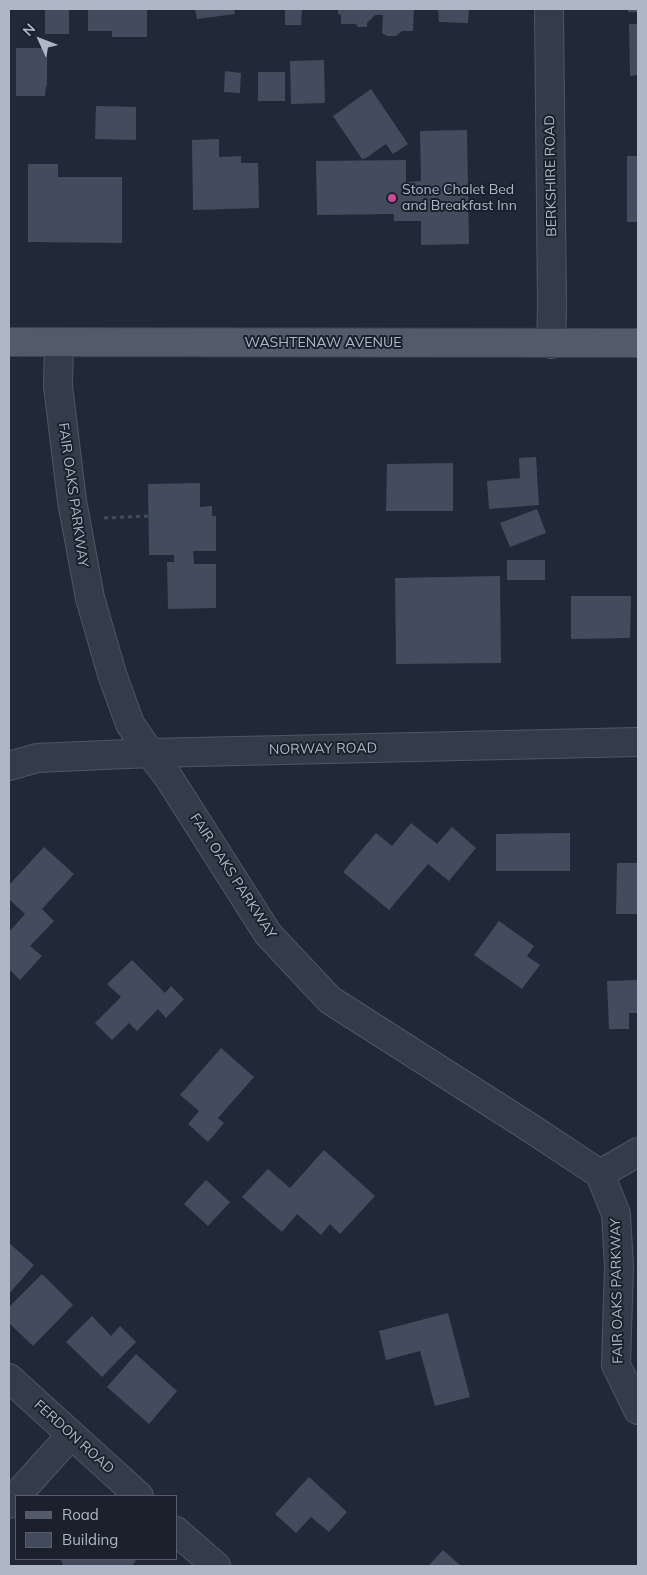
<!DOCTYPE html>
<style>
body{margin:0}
#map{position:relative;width:647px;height:1575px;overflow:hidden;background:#212938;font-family:Mulish,sans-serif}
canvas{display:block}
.frame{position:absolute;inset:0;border:10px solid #afb6c5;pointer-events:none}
.legend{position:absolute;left:15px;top:1495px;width:162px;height:65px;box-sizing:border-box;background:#1a212d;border:1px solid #565d6a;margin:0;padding:6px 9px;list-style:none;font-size:15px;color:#afb6c5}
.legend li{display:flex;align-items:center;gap:10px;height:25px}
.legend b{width:25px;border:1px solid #565d6a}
.north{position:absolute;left:15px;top:15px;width:50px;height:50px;-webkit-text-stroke:4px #1a212d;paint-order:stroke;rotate:313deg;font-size:14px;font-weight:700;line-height:20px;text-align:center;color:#afb6c5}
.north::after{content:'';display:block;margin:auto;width:18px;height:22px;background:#afb6c5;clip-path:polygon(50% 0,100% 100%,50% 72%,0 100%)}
</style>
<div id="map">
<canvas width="647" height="1575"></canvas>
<div class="frame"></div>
<ul class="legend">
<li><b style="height:6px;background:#535a69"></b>Road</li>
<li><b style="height:14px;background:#424c5d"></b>Building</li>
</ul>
<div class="north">N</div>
</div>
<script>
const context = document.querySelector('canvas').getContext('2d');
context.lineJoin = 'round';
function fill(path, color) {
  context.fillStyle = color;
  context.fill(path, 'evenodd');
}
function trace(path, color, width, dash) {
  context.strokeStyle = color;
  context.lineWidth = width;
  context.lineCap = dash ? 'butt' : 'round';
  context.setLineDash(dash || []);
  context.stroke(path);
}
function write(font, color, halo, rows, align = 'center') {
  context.font = font + ' Mulish,sans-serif';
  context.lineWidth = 4;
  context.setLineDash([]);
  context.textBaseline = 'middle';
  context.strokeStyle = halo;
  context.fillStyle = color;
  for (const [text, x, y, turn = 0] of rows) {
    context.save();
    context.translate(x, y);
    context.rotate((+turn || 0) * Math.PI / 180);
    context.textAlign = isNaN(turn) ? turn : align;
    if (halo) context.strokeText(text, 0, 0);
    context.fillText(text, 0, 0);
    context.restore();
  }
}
fill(new Path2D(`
 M 45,9 L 69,9 L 69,34 L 45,34 Z
 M 88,9 L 147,9 L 147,37 L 112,37 L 112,31 L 88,31 Z
 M 195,9 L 234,9 L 235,14 L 197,19 Z
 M 285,9 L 302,9 L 301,25 L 285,25 Z
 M 338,9 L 414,9 L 413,31 L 402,31 L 396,36 L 387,36 L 382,33 L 383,15 L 375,15 L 367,23 L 367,27 L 358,27 L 356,24 L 341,24 L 341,15 L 338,14 Z
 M 438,9 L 469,9 L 468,23 L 439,22 Z
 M 628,9 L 638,9 L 638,12 L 628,12 Z
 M 629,24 L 638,24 L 638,75 L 630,76 Z
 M 16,48 L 47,48 L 47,86 L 46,86 L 45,96 L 16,96 Z
 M 324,60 L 325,103 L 291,104 L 290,61 Z
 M 225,71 L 241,73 L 240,93 L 224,92 Z
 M 258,72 L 285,72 L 285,101 L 258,101 Z
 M 371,89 L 408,144 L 393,154 L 386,144 L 366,158 L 362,159 L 333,116 Z
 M 96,106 L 136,107 L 136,140 L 95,139 Z
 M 467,130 L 469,244 L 421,245 L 421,221 L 394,221 L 394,214 L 317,215 L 316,161 L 406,160 L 406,182 L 421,181 L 420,131 Z
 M 219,139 L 219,157 L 241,156 L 241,163 L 258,163 L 259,208 L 193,210 L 192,140 Z
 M 627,156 L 638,156 L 638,222 L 627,222 Z
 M 28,164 L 58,164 L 58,177 L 122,177 L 122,243 L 28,242 Z
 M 536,457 L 539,505 L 489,509 L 487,481 L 520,478 L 519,458 Z
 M 453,463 L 453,511 L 386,511 L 387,464 Z
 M 200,483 L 200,507 L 212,506 L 212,516 L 216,516 L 216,551 L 193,551 L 194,564 L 216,564 L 216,608 L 168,609 L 167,562 L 174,562 L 174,555 L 149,555 L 148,484 Z
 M 537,509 L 546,533 L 510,547 L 500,523 Z
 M 507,560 L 545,560 L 545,580 L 507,580 Z
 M 500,576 L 501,663 L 396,664 L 395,578 Z
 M 571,596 L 631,596 L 630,638 L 571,639 Z
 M 411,823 L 437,844 L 452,827 L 476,848 L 449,881 L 428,864 L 389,910 L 343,872 L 376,833 L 392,846 Z
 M 570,833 L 570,871 L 496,871 L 496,834 Z
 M 44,847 L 74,874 L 42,909 L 54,921 L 30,946 L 42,956 L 20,980 L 9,969 L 9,932 L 25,914 L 9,899 L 9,885 Z
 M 617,863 L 638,863 L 638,914 L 616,914 Z
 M 499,921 L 534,946 L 527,956 L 540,965 L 522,989 L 474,955 Z
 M 132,960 L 165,993 L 171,986 L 184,999 L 166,1018 L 158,1009 L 137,1031 L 129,1023 L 112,1040 L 95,1023 L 121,997 L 107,984 Z
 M 638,980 L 638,1013 L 629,1013 L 629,1029 L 609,1029 L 607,981 Z
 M 221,1048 L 254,1077 L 218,1118 L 224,1123 L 208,1142 L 188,1124 L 199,1111 L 180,1095 Z
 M 324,1150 L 375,1196 L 340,1234 L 330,1224 L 321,1235 L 297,1214 L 282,1232 L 242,1197 L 268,1169 L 290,1188 Z
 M 206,1180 L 230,1202 L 208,1226 L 184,1204 Z
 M 9,1243 L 34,1265 L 9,1294 Z
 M 42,1274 L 73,1305 L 33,1346 L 9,1323 L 9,1307 Z
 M 448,1313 L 470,1397 L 435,1406 L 420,1351 L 386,1360 L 379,1331 Z
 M 92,1316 L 111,1336 L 120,1326 L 136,1342 L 102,1377 L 66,1342 Z
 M 136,1354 L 177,1391 L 149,1424 L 107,1387 Z
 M 309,1477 L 347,1512 L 329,1532 L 311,1517 L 296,1533 L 275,1514 Z
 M 443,1550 L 461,1566 L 428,1566 Z
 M 60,1559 L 133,1559 L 136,1561 L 131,1566 L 61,1566 L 63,1564 Z`), '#424c5d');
const minor = new Path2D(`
 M 549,9 L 552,307 L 551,344
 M 59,342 L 58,386 L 72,501 L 90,598 L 112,674 L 130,724 L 150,753 L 169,778 L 268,934 L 330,1000 L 529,1127 L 600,1174 L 616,1214 L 619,1266 L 616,1365 L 638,1410
 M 9,766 L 37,758 L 150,753 L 638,742
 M 600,1174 L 638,1152
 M 9,1378 L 139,1496
 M 9,1504 L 71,1435
 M 176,1531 L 216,1566`);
const primary = new Path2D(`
 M 9,342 L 638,343`);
trace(minor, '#4f5663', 30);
trace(primary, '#3e4552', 30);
trace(new Path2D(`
 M 104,518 L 149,516`), '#3e5154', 3, [4, 4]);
trace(minor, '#353c49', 28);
trace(primary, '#535a69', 28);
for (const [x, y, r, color] of [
 [392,198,5,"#d1479c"]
]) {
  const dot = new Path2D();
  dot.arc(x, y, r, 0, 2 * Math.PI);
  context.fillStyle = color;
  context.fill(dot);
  trace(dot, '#1a212d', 2);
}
write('14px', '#afb6c5', '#1a212d', [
 ["BERKSHIRE ROAD",551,176,-91],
 ["WASHTENAW AVENUE",323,343],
 ["FAIR OAKS PARKWAY",73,495,82],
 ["NORWAY ROAD",323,749,-1],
 ["FAIR OAKS PARKWAY",233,876,57],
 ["FAIR OAKS PARKWAY",617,1291,-91],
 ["FERDON ROAD",74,1437,42]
]);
write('14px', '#afb6c5', '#1a212d', [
 ["Stone Chalet Bed",402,190],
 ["and Breakfast Inn",402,206]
], 'left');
</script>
